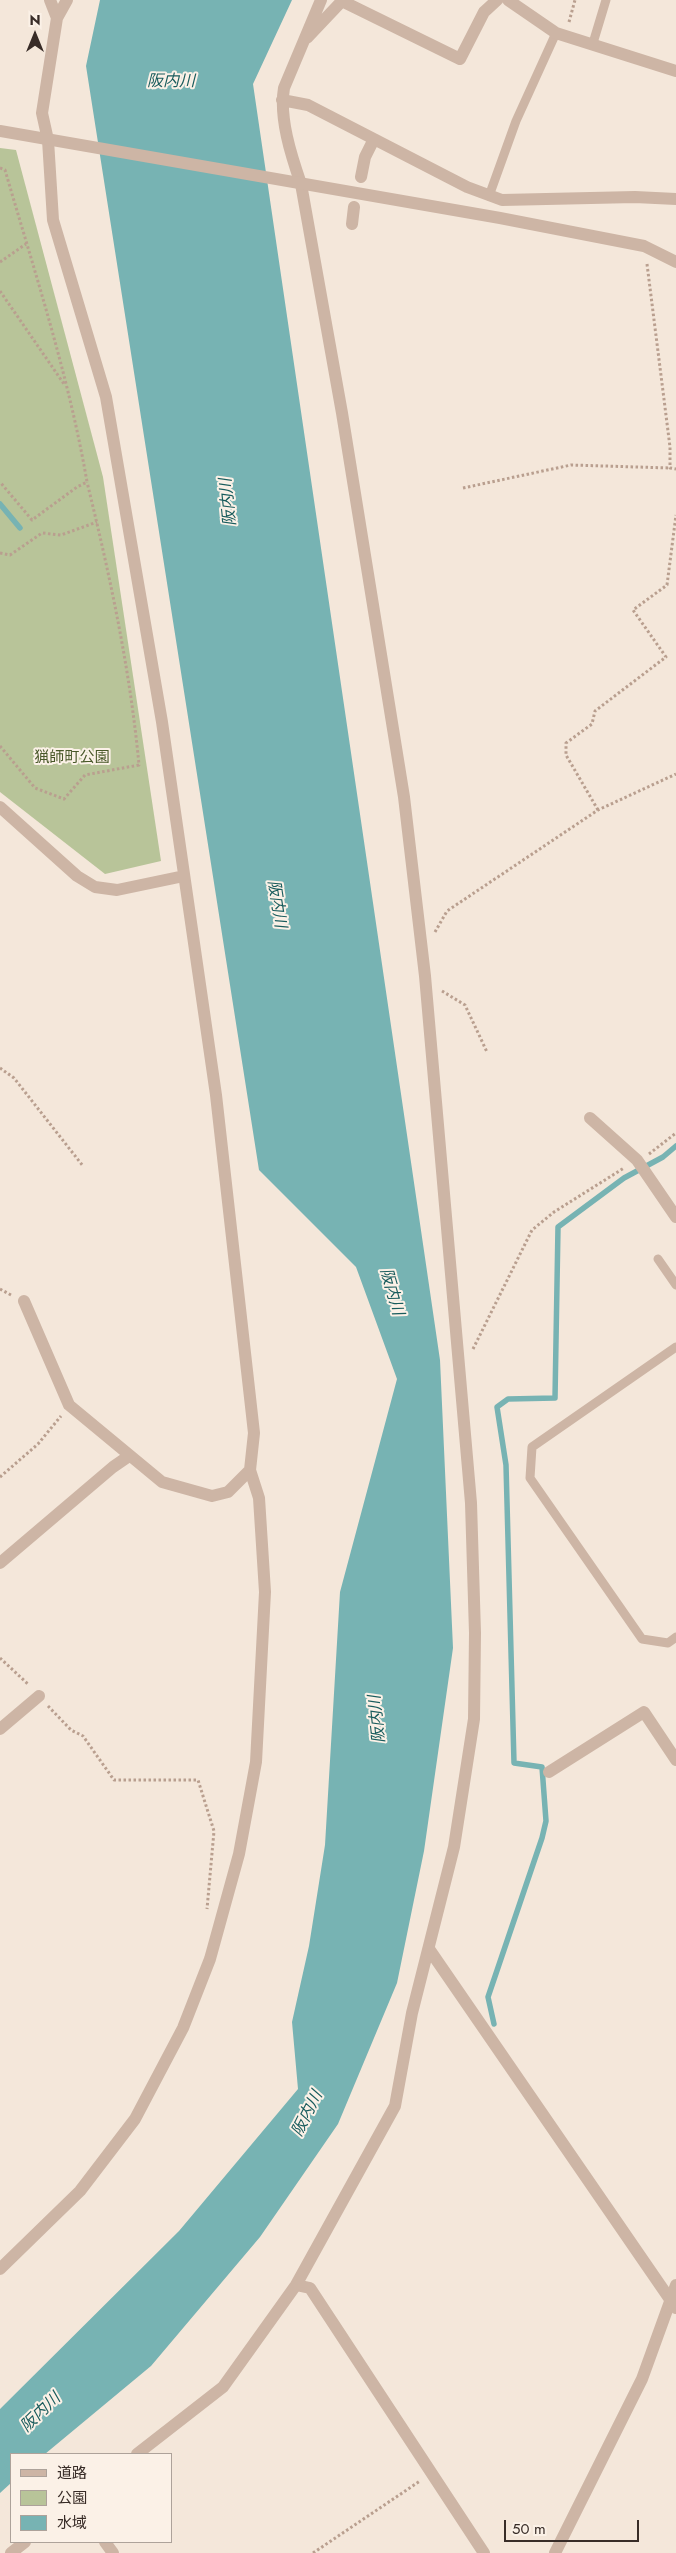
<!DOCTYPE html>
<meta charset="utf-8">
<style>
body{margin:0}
#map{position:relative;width:676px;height:2553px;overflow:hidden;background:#f4e7da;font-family:Jost,"Noto Sans JP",sans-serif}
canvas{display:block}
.legend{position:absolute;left:10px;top:2453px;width:162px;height:90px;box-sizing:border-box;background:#fbf1e7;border:1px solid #ada29a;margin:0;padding:6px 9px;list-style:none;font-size:15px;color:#382c27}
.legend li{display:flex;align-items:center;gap:10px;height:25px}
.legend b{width:25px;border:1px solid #ada29a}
.north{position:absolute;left:10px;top:10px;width:50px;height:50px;-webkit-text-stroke:4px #fbf1e7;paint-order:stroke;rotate:0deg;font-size:14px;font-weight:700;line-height:20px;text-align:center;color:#382c27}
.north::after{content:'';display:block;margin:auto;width:18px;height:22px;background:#382c27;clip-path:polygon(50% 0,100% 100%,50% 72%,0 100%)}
.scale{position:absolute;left:504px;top:2520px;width:135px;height:22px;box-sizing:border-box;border:2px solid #382c27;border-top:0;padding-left:6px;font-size:15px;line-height:18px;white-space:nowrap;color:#382c27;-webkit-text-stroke:4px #fbf1e7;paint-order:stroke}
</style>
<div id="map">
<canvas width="676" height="2553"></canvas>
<ul class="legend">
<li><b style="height:6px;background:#cdb5a5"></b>道路</li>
<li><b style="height:14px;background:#b8c499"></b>公園</li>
<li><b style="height:14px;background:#77b3b3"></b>水域</li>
</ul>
<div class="north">N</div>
<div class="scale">50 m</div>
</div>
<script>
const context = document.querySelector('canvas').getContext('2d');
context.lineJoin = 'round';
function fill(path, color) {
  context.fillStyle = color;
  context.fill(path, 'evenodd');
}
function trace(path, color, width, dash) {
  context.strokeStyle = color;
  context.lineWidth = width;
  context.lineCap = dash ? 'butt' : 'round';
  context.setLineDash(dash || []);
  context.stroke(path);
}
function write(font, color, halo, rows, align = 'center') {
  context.font = font + ' Jost,"Noto Sans JP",sans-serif';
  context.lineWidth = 4;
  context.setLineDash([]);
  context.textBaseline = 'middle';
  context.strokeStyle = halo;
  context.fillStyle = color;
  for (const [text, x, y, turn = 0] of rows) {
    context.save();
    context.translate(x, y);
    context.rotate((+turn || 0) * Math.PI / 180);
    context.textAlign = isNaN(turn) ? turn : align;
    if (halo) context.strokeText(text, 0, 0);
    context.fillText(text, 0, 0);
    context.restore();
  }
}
fill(new Path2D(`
 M 0,148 L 16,150 L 103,477 L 161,861 L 105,874 L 0,792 Z`), '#b8c499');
fill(new Path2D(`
 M 100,0 L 292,0 L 253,84 L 440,1360 L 453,1648 L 424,1851 L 397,1983 L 338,2124 L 260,2237 L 151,2366 L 45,2454 L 11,2454 L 11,2483 L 0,2493 L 0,2409 L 179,2231 L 298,2089 L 292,2022 L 309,1946 L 325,1845 L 340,1592 L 397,1379 L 356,1267 L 259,1170 L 86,66 Z`), '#77b3b3');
trace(new Path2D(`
 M 0,504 L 20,528
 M 494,2024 L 488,1997 L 542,1838 L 546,1821 L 542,1767 L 514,1763 L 506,1465 L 497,1407 L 508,1399 L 555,1398 L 558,1227 L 624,1178 L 663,1157 L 676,1146`), '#77b3b3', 5.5);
trace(new Path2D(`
 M 569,22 L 575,0
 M 0,168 L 5,170 C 35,273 69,377 87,482 L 77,487 L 32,520 L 0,482
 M 0,262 L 26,244
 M 647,264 L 670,447 L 670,468 L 676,469
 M 0,291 L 64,384
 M 463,488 L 571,465 L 670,468
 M 0,553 L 10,555 L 42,533 L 61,535 L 97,522
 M 0,746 L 35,788 L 64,799 L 85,775 L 139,765 C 130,669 110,576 87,482
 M 598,810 L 566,755 L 566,743 L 592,724 L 595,711 L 666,657 L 633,610 L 667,585 L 676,515
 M 435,932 L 447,911 L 598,810 L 676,774
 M 442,991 L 465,1005 L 487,1052
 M 0,1068 L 14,1078 L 83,1166
 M 649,1154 L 676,1133
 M 0,1289 L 11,1295
 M 473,1349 L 532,1230 L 554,1212 L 624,1168
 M 0,1477 L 38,1444 L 61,1416
 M 0,1658 L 29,1685
 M 48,1706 L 71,1730 L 83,1736 L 114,1780 L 198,1780 L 214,1831 L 207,1909
 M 313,2553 L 420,2481`), '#b99f8f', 3, [2.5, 2.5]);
trace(new Path2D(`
 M 593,43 L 606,0
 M 489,196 L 516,121 L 556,33
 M 658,1259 L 676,1285
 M 676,1347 L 532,1447 L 530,1478 L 642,1639 L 668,1643 L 676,1637`), '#cdb5a5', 9);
trace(new Path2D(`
 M 50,0 L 57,18
 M 508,0 L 556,33 L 676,71
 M 307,38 L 342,1 L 460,59 L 484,12 L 497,0
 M 282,100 L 308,105 L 467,187 L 502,200 L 635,197 L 676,199
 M 361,177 L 365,157 L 374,139
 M 352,224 L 354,207
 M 0,807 L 77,876 L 95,887 L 117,890 L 184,876
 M 590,1118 L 637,1160 L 676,1217
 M 24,1301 L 69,1405 L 162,1482 L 212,1496 L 228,1492 L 250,1470
 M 0,1563 L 113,1467 L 129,1456
 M 0,1729 L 39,1696
 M 549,1772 L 644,1712 L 676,1760
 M 429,1949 L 676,2308
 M 0,2269 L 80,2191 L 135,2119 L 183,2028 L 210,1959 L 239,1854 L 256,1762 L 265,1592 L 259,1498 L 250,1470 L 254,1433 L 216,1095 L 162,722 L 106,397 L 53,220 L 48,140 L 42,113 L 57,18 L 67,0
 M 296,2285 L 310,2288 L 484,2553
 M 137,2454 L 223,2387 L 296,2285 L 395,2106 L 412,2013 L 454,1847 L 474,1719 L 475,1633 L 471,1503 L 425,976 L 404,797 L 342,413 L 301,184 C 291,155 279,118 284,88 L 321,0
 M 105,2542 L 113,2553
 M 11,2553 L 25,2542`), '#cdb5a5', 12);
trace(new Path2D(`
 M 0,131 L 500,218 L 644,246 L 676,262
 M 555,2553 L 642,2379 L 676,2285`), '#cdb5a5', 12);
write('15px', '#495829', '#fbf1e7', [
 ["猟師町公園",72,758]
]);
write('italic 16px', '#195c5d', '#fbf1e7', [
 ["阪内川",171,82],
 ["阪内川",229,502,-96],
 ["阪内川",276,904,81],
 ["阪内川",391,1292,74],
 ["阪内川",378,1719,-96],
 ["阪内川",308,2114,-63],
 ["阪内川",41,2413,-44]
]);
</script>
